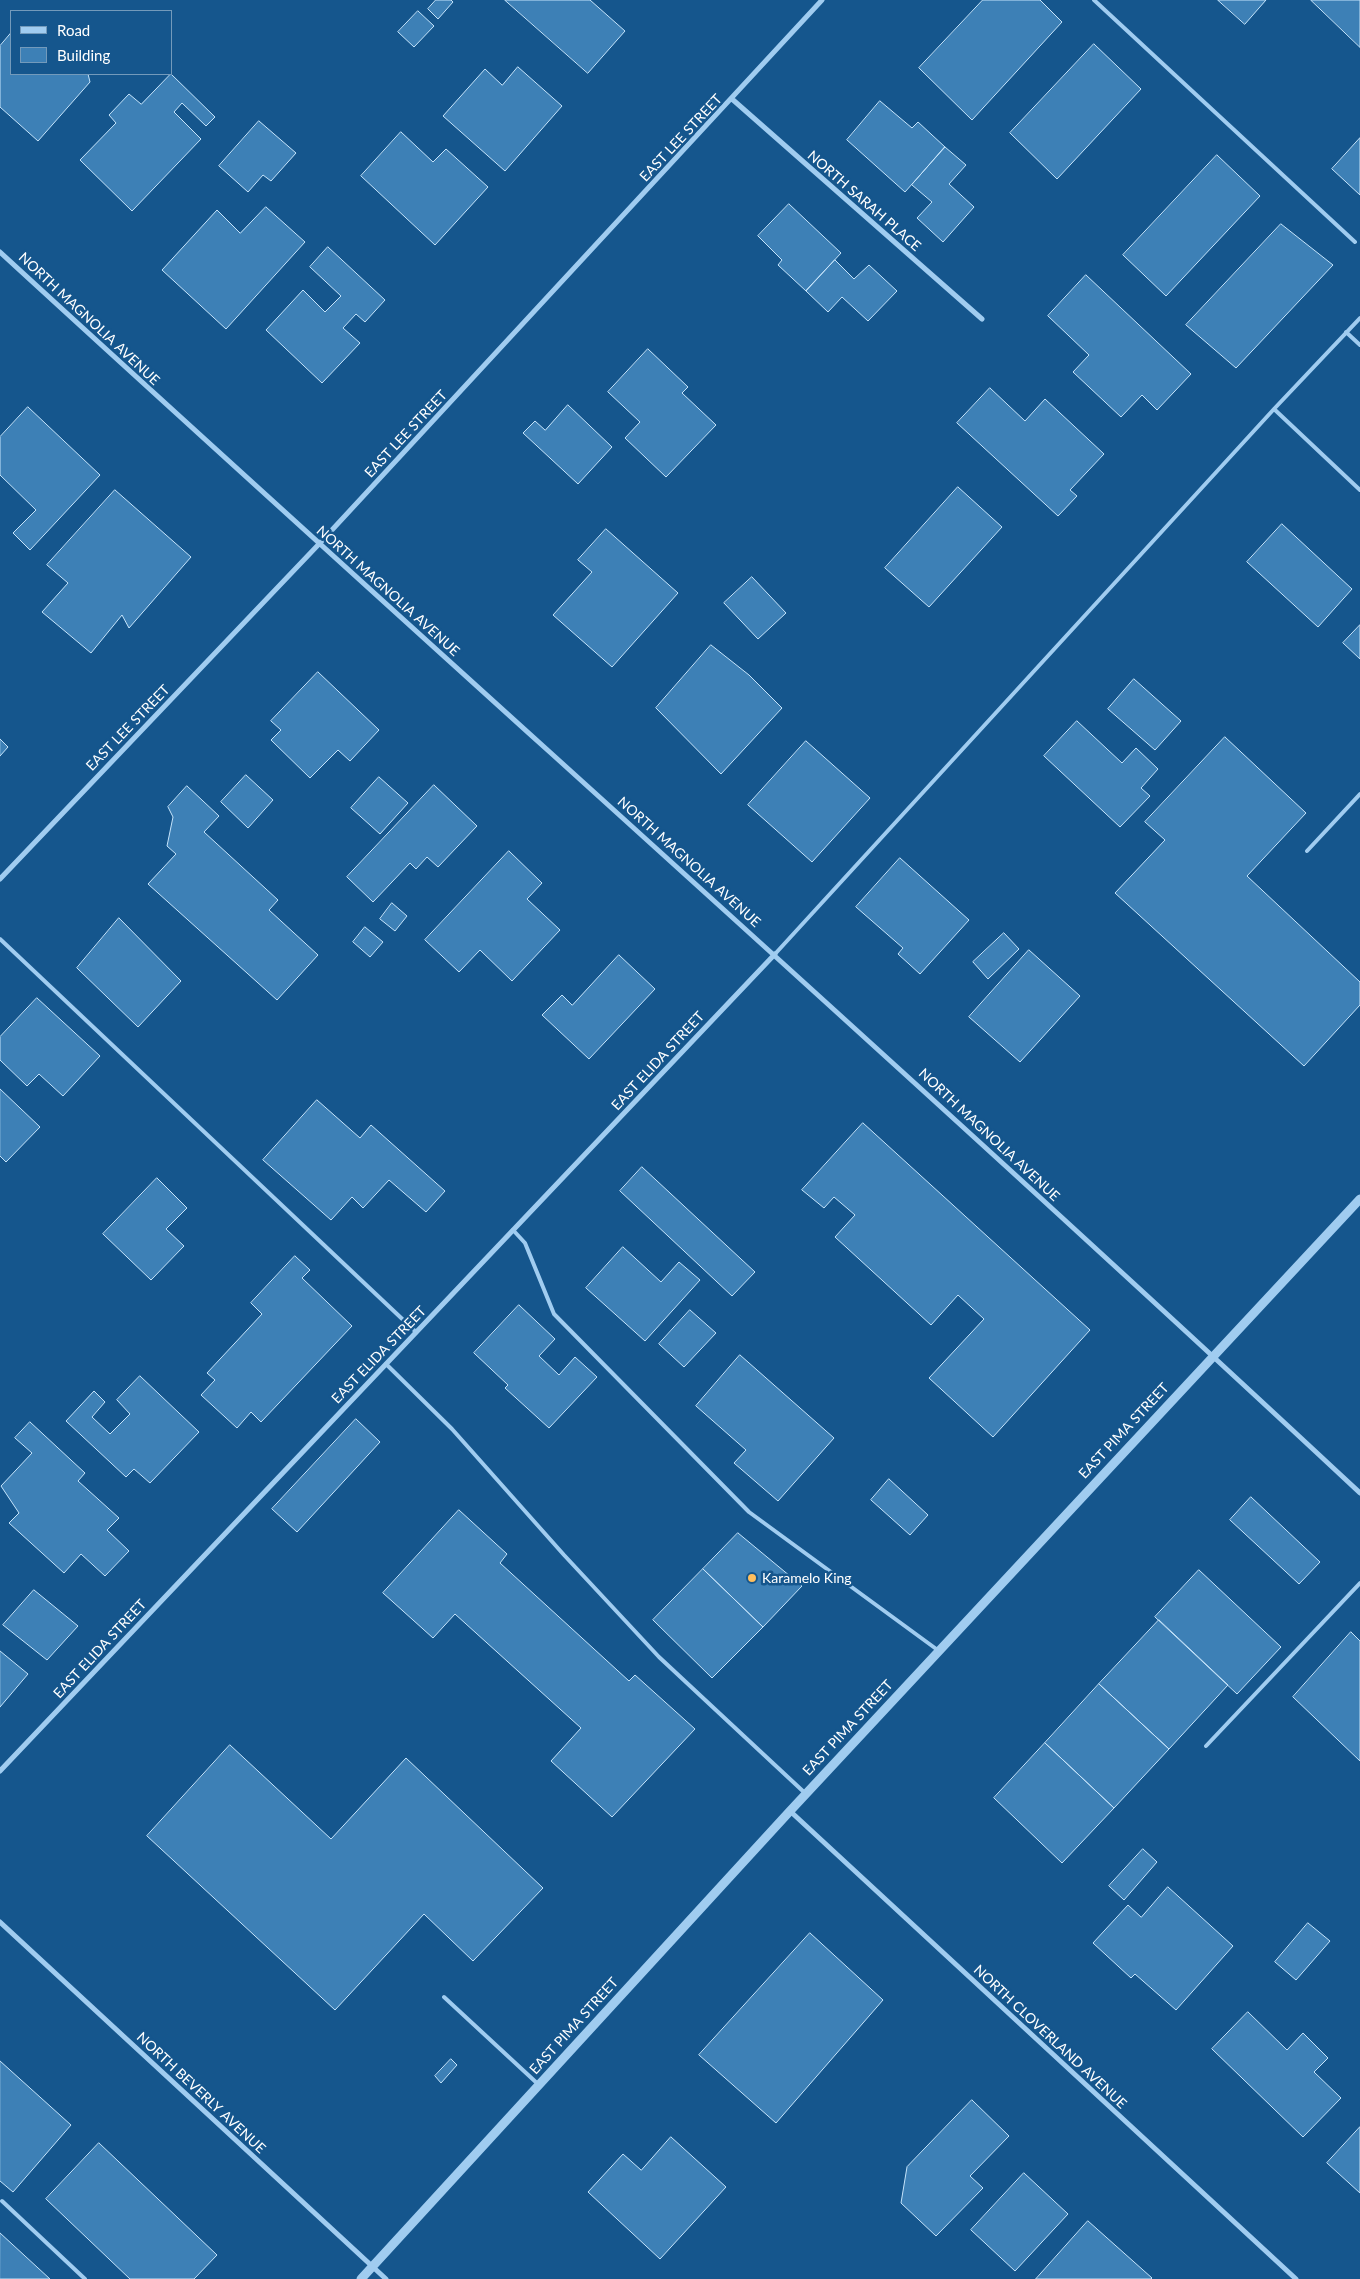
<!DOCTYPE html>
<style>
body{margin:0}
#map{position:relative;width:1360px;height:2279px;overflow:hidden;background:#15568d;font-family:Lato,sans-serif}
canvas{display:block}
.legend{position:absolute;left:10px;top:10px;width:162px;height:65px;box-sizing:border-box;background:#15568d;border:1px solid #739abb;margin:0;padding:6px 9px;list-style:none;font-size:15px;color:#fff}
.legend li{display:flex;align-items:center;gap:10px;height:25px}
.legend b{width:25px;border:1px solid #739abb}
</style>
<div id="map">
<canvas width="1360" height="2279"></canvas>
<ul class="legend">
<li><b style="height:6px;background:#a0ccf0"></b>Road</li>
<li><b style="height:14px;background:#3d80b6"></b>Building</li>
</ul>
</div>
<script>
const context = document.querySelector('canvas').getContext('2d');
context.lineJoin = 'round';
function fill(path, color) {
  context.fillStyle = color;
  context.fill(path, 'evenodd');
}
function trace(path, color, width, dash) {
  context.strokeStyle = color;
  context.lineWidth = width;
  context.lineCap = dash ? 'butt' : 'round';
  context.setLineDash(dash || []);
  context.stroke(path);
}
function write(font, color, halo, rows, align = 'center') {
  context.font = font + ' Lato,sans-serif';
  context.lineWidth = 5;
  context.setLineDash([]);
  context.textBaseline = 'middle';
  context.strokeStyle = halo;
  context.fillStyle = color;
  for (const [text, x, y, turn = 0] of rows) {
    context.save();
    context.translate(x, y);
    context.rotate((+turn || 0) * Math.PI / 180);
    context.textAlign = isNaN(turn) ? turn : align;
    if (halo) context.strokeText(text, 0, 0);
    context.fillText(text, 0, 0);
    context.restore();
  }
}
const building = new Path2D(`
 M 436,0 L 451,0 L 453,2 L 438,19 L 428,9 Z
 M 505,0 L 590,0 L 625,31 L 588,73 Z
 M 983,0 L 1040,0 L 1062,22 L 972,120 L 919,68 Z
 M 1218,0 L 1266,0 L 1245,24 Z
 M 1311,0 L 1360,0 L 1360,47 Z
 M 418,11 L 434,26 L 414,47 L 398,32 Z
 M 11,33 L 11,74 L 88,74 L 90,82 L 38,141 L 0,107 L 0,46 Z
 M 1094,44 L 1141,89 L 1057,179 L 1010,133 Z
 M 518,67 L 562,106 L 505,171 L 443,116 L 485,69 L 502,85 Z
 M 171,74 L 215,117 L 206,126 L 182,103 L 174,112 L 201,139 L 132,211 L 80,160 L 116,123 L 109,115 L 129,94 L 141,104 Z
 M 880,101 L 912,128 L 918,122 L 945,147 L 905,192 L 847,140 Z
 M 259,121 L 296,153 L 271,181 L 263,175 L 248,192 L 219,166 Z
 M 401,132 L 433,162 L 446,149 L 488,187 L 435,245 L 361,176 Z
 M 1360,138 L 1360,195 L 1332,169 Z
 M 945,147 L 966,165 L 949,184 L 974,207 L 943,242 L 917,218 L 932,202 L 912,185 Z
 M 1217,155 L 1260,196 L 1166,296 L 1123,255 Z
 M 789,204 L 841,253 L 806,291 L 778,265 L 782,260 L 758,236 Z
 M 266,207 L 305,242 L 226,329 L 162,270 L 217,210 L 240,233 Z
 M 1281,224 L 1333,265 L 1236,368 L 1186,325 Z
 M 328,247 L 385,300 L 365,322 L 356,314 L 343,328 L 360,343 L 322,383 L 266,330 L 303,290 L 325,312 L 341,296 L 310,267 Z
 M 835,260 L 854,279 L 869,265 L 897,291 L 868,321 L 842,297 L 828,312 L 806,291 Z
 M 1086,275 L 1191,374 L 1157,410 L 1142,395 L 1121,417 L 1073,372 L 1089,355 L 1048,316 Z
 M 648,349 L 688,387 L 682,393 L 716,425 L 666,477 L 625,438 L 640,422 L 608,392 Z
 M 990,388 L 1025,421 L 1045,399 L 1104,454 L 1070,490 L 1077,496 L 1058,516 L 957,423 Z
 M 568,405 L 612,447 L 578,484 L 523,433 L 535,421 L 545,430 Z
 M 28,407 L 100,475 L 30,550 L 13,533 L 36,510 L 0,475 L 0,437 Z
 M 958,487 L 1002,527 L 929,607 L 885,568 Z
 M 115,490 L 191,557 L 129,628 L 122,615 L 91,653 L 42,612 L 68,583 L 47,565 Z
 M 1282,524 L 1352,589 L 1318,627 L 1247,562 Z
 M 606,529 L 678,593 L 612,667 L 553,615 L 592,572 L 578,560 Z
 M 752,577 L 786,613 L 758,639 L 724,603 Z
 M 1360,625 L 1360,659 L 1343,643 Z
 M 711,645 L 749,675 L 782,708 L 721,774 L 656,708 Z
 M 318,672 L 379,730 L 350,761 L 338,750 L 310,778 L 271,740 L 281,730 L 271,721 Z
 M 1134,679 L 1181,721 L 1155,750 L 1108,709 Z
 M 1077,721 L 1122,763 L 1136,748 L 1158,769 L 1141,788 L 1150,796 L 1120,827 L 1044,756 Z
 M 1225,737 L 1306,813 L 1247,876 L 1360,982 L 1360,1005 L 1304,1066 L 1115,893 L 1165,840 L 1145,822 Z
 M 0,739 L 8,747 L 0,756 Z
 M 806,741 L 870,798 L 812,862 L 748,805 Z
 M 246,775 L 273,800 L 248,828 L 221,802 Z
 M 379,777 L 408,803 L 380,834 L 351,808 Z
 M 434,785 L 477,826 L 438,867 L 427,857 L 416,869 L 410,863 L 373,902 L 347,877 Z
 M 187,786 L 219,816 L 204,832 L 278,900 L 269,910 L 318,955 L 277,1000 L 148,884 L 176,854 L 167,846 L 173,817 L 168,807 Z
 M 509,851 L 542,883 L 527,899 L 560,930 L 512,981 L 480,950 L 459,972 L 425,940 Z
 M 900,858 L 969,920 L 920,974 L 898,954 L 903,948 L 856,907 Z
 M 392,903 L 407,916 L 395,931 L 380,919 Z
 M 119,918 L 181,981 L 138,1027 L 77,968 Z
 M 365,927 L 383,942 L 370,957 L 353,942 Z
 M 1004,933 L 1019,949 L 988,979 L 973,962 Z
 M 1029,950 L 1080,996 L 1020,1062 L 969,1017 Z
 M 619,955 L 655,989 L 589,1059 L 542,1015 L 562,995 L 572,1005 Z
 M 37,998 L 100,1056 L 63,1096 L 39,1074 L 27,1086 L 0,1060 L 0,1037 Z
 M 0,1089 L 40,1127 L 6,1162 L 0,1156 Z
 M 317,1100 L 360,1138 L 371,1125 L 445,1191 L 426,1212 L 389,1180 L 363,1208 L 352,1197 L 331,1220 L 263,1160 Z
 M 863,1123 L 1090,1330 L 993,1437 L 929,1378 L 984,1319 L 958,1295 L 931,1325 L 835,1237 L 855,1215 L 834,1197 L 824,1208 L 802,1190 Z
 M 642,1167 L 755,1272 L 732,1296 L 620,1191 Z
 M 157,1178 L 187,1208 L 166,1229 L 184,1246 L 151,1280 L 103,1234 Z
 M 623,1247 L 661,1282 L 679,1262 L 700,1280 L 645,1341 L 586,1288 Z
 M 295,1256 L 310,1270 L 302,1278 L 352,1326 L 261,1422 L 251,1412 L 237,1428 L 201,1395 L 215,1380 L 207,1373 L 262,1314 L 251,1303 Z
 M 519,1305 L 555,1339 L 539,1356 L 559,1375 L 575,1357 L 597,1377 L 549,1428 L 505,1388 L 508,1385 L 474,1353 Z
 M 690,1310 L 716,1333 L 684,1367 L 659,1344 Z
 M 740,1355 L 834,1438 L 778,1501 L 734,1463 L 746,1450 L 696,1406 Z
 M 140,1376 L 199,1432 L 150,1483 L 134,1469 L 126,1477 L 66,1421 L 94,1391 L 105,1402 L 92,1417 L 110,1434 L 130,1414 L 117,1400 Z
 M 356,1419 L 380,1442 L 297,1532 L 272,1509 Z
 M 30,1422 L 85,1473 L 78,1481 L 119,1518 L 107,1530 L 129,1551 L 105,1576 L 81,1554 L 64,1573 L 9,1523 L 19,1513 L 1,1486 L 32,1453 L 15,1438 Z
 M 889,1479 L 928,1515 L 910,1535 L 871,1500 Z
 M 1251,1497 L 1320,1562 L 1299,1584 L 1230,1520 Z
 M 459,1510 L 507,1554 L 500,1563 L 629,1681 L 635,1675 L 695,1729 L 612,1817 L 551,1761 L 581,1728 L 455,1614 L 433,1638 L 383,1593 Z
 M 738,1533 L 802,1586 L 763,1627 L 703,1569 Z
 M 703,1569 L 763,1627 L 712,1678 L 653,1620 Z
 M 1199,1570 L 1281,1647 L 1237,1694 L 1155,1617 Z
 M 34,1590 L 78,1626 L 47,1660 L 3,1625 Z
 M 1159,1620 L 1228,1685 L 1169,1749 L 1099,1684 Z
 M 1351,1632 L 1360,1641 L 1360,1761 L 1293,1697 Z
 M 0,1651 L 28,1674 L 0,1707 Z
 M 1099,1684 L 1169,1749 L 1114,1808 L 1045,1743 Z
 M 1045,1743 L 1114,1808 L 1062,1863 L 994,1798 Z
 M 230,1745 L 331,1839 L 406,1758 L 543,1888 L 473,1961 L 424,1914 L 335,2010 L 147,1836 Z
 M 1143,1849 L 1157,1862 L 1124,1900 L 1109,1886 Z
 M 1168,1887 L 1233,1946 L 1176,2010 L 1135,1974 L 1131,1978 L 1093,1943 L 1128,1905 L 1141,1917 Z
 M 1308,1923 L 1330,1941 L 1296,1980 L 1275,1962 Z
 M 810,1933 L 883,2000 L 776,2123 L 699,2055 Z
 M 1248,2012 L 1287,2050 L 1303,2033 L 1328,2058 L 1314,2072 L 1341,2098 L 1303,2137 L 1212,2049 Z
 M 451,2059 L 457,2065 L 441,2083 L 435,2076 Z
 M 0,2061 L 71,2125 L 13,2192 L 0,2181 Z
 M 972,2100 L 1009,2136 L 970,2176 L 983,2188 L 936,2236 L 901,2203 L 907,2167 Z
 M 1360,2127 L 1360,2193 L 1327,2163 Z
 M 671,2137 L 726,2187 L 660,2259 L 588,2192 L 623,2154 L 641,2170 Z
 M 99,2143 L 217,2255 L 194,2279 L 130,2279 L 46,2199 Z
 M 1024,2173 L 1068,2214 L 1015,2271 L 971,2230 Z
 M 1088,2221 L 1152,2278 L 1151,2279 L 1036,2279 Z
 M 0,2233 L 50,2279 L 0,2279 Z`);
fill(building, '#3d80b6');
trace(building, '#c6e4fb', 1);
trace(new Path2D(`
 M 1094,0 L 1355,242
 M 1346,332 L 1360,345
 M 1274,409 L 1360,490
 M 1307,851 L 1360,794
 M 0,939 L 416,1332
 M 775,954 L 1274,409 L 1360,318
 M 513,1230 L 525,1243 L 554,1314 L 749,1512 L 939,1651
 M 386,1364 L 452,1429 L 564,1555 L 659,1657 L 806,1794
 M 1206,1746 L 1360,1583
 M 444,1997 L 539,2085
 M 2,2201 L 85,2279`), '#a0ccf0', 4);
trace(new Path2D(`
 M 732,99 L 982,319
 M 0,252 C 452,667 911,1074 1360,1493
 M 0,879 L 319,544 L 822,0
 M 0,1771 L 775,954
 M 790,1811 L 1296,2279
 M 0,1922 L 386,2279`), '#a0ccf0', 5);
trace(new Path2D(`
 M 361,2279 L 790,1811 L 1360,1199`), '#a0ccf0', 9);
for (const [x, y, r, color] of [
 [752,1578,5,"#ffbf5e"]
]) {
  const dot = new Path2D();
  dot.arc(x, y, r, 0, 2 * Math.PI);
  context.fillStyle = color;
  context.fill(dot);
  trace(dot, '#15568d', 2);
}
write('14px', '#fff', '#15568d', [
 ["EAST LEE STREET",681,138,-47],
 ["NORTH SARAH PLACE",864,201,41],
 ["NORTH MAGNOLIA AVENUE",89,319,43],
 ["EAST LEE STREET",406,434,-47],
 ["NORTH MAGNOLIA AVENUE",388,591,42],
 ["EAST LEE STREET",128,728,-46],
 ["NORTH MAGNOLIA AVENUE",689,862,42],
 ["EAST ELIDA STREET",658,1061,-47],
 ["NORTH MAGNOLIA AVENUE",989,1135,43],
 ["EAST ELIDA STREET",379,1355,-46],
 ["EAST PIMA STREET",1124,1431,-47],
 ["EAST ELIDA STREET",100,1649,-47],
 ["EAST PIMA STREET",848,1728,-47],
 ["EAST PIMA STREET",574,2026,-48],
 ["NORTH CLOVERLAND AVENUE",1050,2037,43],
 ["NORTH BEVERLY AVENUE",201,2093,43]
]);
write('14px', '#fff', '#15568d', [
 ["Karamelo King",762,1578]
], 'left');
</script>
